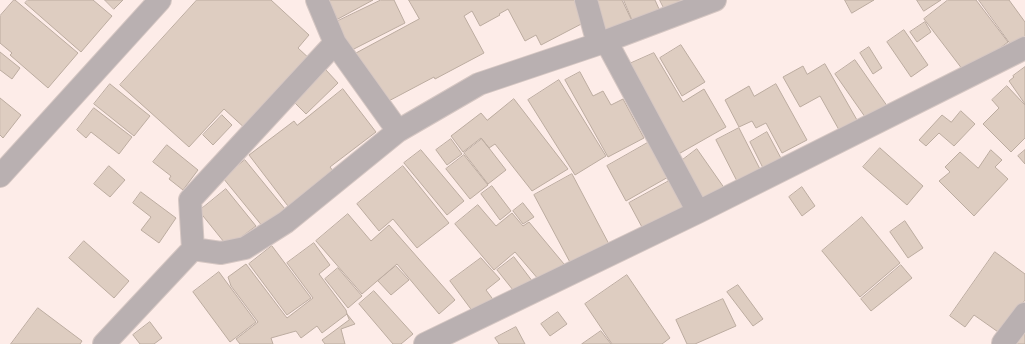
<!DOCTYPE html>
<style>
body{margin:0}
canvas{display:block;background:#fdece8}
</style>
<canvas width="1025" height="344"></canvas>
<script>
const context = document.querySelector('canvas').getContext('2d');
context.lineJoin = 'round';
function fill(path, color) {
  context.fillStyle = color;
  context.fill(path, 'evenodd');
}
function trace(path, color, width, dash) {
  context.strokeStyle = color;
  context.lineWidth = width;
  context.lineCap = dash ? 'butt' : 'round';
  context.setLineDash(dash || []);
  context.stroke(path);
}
const building = new Path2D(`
 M 14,0 L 15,0 L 78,53 L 48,88 L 10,55 L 12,53 L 0,43 L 0,16 Z
 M 28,0 L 93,0 L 112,16 L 81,52 L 25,3 Z
 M 105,0 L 123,0 L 114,9 Z
 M 197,0 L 271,0 L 309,35 L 298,48 L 312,61 L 248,131 L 224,109 L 189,147 L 120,85 Z
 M 328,0 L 373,0 L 338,19 Z
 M 381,0 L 394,0 L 405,23 L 348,52 L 334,23 Z
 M 409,0 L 575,0 L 587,21 L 541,45 L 536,35 L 525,41 L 508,9 L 499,14 L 500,15 L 480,26 L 472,11 L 464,16 L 484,53 L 435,79 L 434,77 L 383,104 L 356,53 L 419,19 Z
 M 593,0 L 622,0 L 632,21 L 606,33 Z
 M 624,0 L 655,0 L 659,9 L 633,21 Z
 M 660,0 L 694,0 L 667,14 Z
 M 845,0 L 874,0 L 852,13 Z
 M 917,0 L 941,0 L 924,11 Z
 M 948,0 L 976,0 L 1008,42 L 966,74 L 924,19 Z
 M 979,0 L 1009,0 L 1025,22 L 1025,38 L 1013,47 Z
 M 925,22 L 931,32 L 917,42 L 910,32 Z
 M 904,30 L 928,65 L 911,77 L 887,42 Z
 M 681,45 L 705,82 L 682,96 L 660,58 Z
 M 869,47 L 882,68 L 873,74 L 860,53 Z
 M 0,52 L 20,68 L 12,79 L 0,70 Z
 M 654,53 L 683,102 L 704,89 L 726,127 L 675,156 L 627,65 Z
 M 855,60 L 890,110 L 870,124 L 835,74 Z
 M 825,64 L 861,127 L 843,137 L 820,96 L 800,107 L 783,77 L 803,66 L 807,74 Z
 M 1025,67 L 1025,104 L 1009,81 L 1014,77 L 1013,76 Z
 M 326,70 L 338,83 L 306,114 L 293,101 Z
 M 580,72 L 593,96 L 603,91 L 611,105 L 623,99 L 644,138 L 608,157 L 565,80 Z
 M 559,80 L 606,156 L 575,175 L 528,100 Z
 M 110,84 L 150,116 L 134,136 L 94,104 Z
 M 776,84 L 807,140 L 782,153 L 766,123 L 756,128 L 752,121 L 739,127 L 725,100 L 749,86 L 754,96 Z
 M 1007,86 L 1025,105 L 1025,138 L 1011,152 L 983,124 L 999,108 L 992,100 Z
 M 343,89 L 376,132 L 330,167 L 336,175 L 291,210 L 249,155 L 294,121 L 297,125 Z
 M 0,98 L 21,115 L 3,138 L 0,135 Z
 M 514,99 L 568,169 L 532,191 L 495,144 L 489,148 L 481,138 L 463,152 L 451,136 L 481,113 L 487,120 Z
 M 94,108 L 132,137 L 119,154 L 91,132 L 86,138 L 77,130 Z
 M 961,111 L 975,124 L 954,146 L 939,133 L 926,146 L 919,140 L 942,115 L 951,122 Z
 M 222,115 L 232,125 L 213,145 L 203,135 Z
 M 739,128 L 763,175 L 740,187 L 716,140 Z
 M 767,132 L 783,162 L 765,172 L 750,142 Z
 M 451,139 L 462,154 L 447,165 L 436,150 Z
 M 482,139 L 506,170 L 488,184 L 464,153 Z
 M 651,141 L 670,176 L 626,201 L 607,166 Z
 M 167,145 L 198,170 L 183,190 L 169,179 L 171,176 L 153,162 Z
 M 880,148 L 923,186 L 907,205 L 863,167 Z
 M 697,149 L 725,189 L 705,204 L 676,165 Z
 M 421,150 L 464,201 L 447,215 L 404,163 Z
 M 991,150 L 1002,160 L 995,167 L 1008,179 L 974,216 L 939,181 L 950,172 L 945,167 L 960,152 L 978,168 Z
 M 1025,150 L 1025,164 L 1018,156 Z
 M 464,155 L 488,185 L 470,199 L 446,169 Z
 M 245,160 L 285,209 L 263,227 L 223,178 Z
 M 109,166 L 125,180 L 110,197 L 94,184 Z
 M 403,166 L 449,223 L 417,248 L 393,219 L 379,231 L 357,204 Z
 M 572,174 L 610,246 L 572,266 L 534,195 Z
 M 669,181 L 684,207 L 643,229 L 629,203 Z
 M 492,186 L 511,211 L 500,220 L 481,194 Z
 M 802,187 L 815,206 L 802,216 L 789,197 Z
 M 226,189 L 256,226 L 228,247 L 199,211 Z
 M 141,192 L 176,218 L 159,243 L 141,230 L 151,217 L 133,203 Z
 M 523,203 L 534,217 L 523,224 L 513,211 Z
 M 478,205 L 496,226 L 512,213 L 523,226 L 529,222 L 564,264 L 539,280 L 515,252 L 494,270 L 455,224 Z
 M 348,214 L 371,241 L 389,225 L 455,300 L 439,314 L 397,264 L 362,294 L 316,241 Z
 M 862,217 L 900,263 L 860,297 L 822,251 Z
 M 905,221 L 923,248 L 908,258 L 890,232 Z
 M 84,241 L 129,281 L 114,298 L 69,258 Z
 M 314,243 L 330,265 L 319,274 L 346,310 L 347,314 L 322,333 L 317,326 L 301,338 L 296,331 L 271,338 L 273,344 L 240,344 L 236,339 L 258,322 L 231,286 L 228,277 L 246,264 L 287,318 L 313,298 L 287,263 Z
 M 272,246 L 311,298 L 287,315 L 249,264 Z
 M 995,252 L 1025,274 L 1025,300 L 1001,334 L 974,315 L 965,327 L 950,316 Z
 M 514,257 L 536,286 L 517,295 L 497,270 Z
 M 481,258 L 500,279 L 486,290 L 495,302 L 476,316 L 450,281 Z
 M 901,265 L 912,278 L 871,311 L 861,299 Z
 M 396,266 L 409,280 L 391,295 L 378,281 Z
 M 338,268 L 362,296 L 348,308 L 325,279 Z
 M 219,272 L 256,322 L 230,342 L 193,292 Z
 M 627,275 L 670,338 L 662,344 L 612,344 L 585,304 Z
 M 738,285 L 763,319 L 753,326 L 727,292 Z
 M 374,291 L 413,334 L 401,344 L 393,344 L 359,304 Z
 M 723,299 L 736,326 L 695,344 L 687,344 L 676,320 Z
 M 38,308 L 82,341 L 80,344 L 11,344 Z
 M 558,312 L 567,324 L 550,336 L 541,324 Z
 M 347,314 L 355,324 L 341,329 L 345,344 L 325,344 L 322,340 L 349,320 Z
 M 150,322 L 162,338 L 154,344 L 140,344 L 133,335 Z
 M 516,327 L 525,344 L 499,344 L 495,338 Z
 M 1025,328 L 1025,344 L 1014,344 Z
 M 601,331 L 611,344 L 582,344 Z`);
fill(building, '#decdc1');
trace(building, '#bcaca0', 1);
const street = new Path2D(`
 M 586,0 L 598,44
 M 606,41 L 698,212
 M 335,43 L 398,131
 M 0,176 L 160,0
 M 193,249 L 221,253 L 245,248 L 286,222 L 398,131 L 479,84 L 598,44 L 715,0
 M 1003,343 L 1025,314
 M 104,344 L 193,249 L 190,200 L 335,43 L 317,0
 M 425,344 L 698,212 L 1025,48`);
trace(street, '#d6c7c3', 24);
trace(street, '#b9b0b1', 22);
</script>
